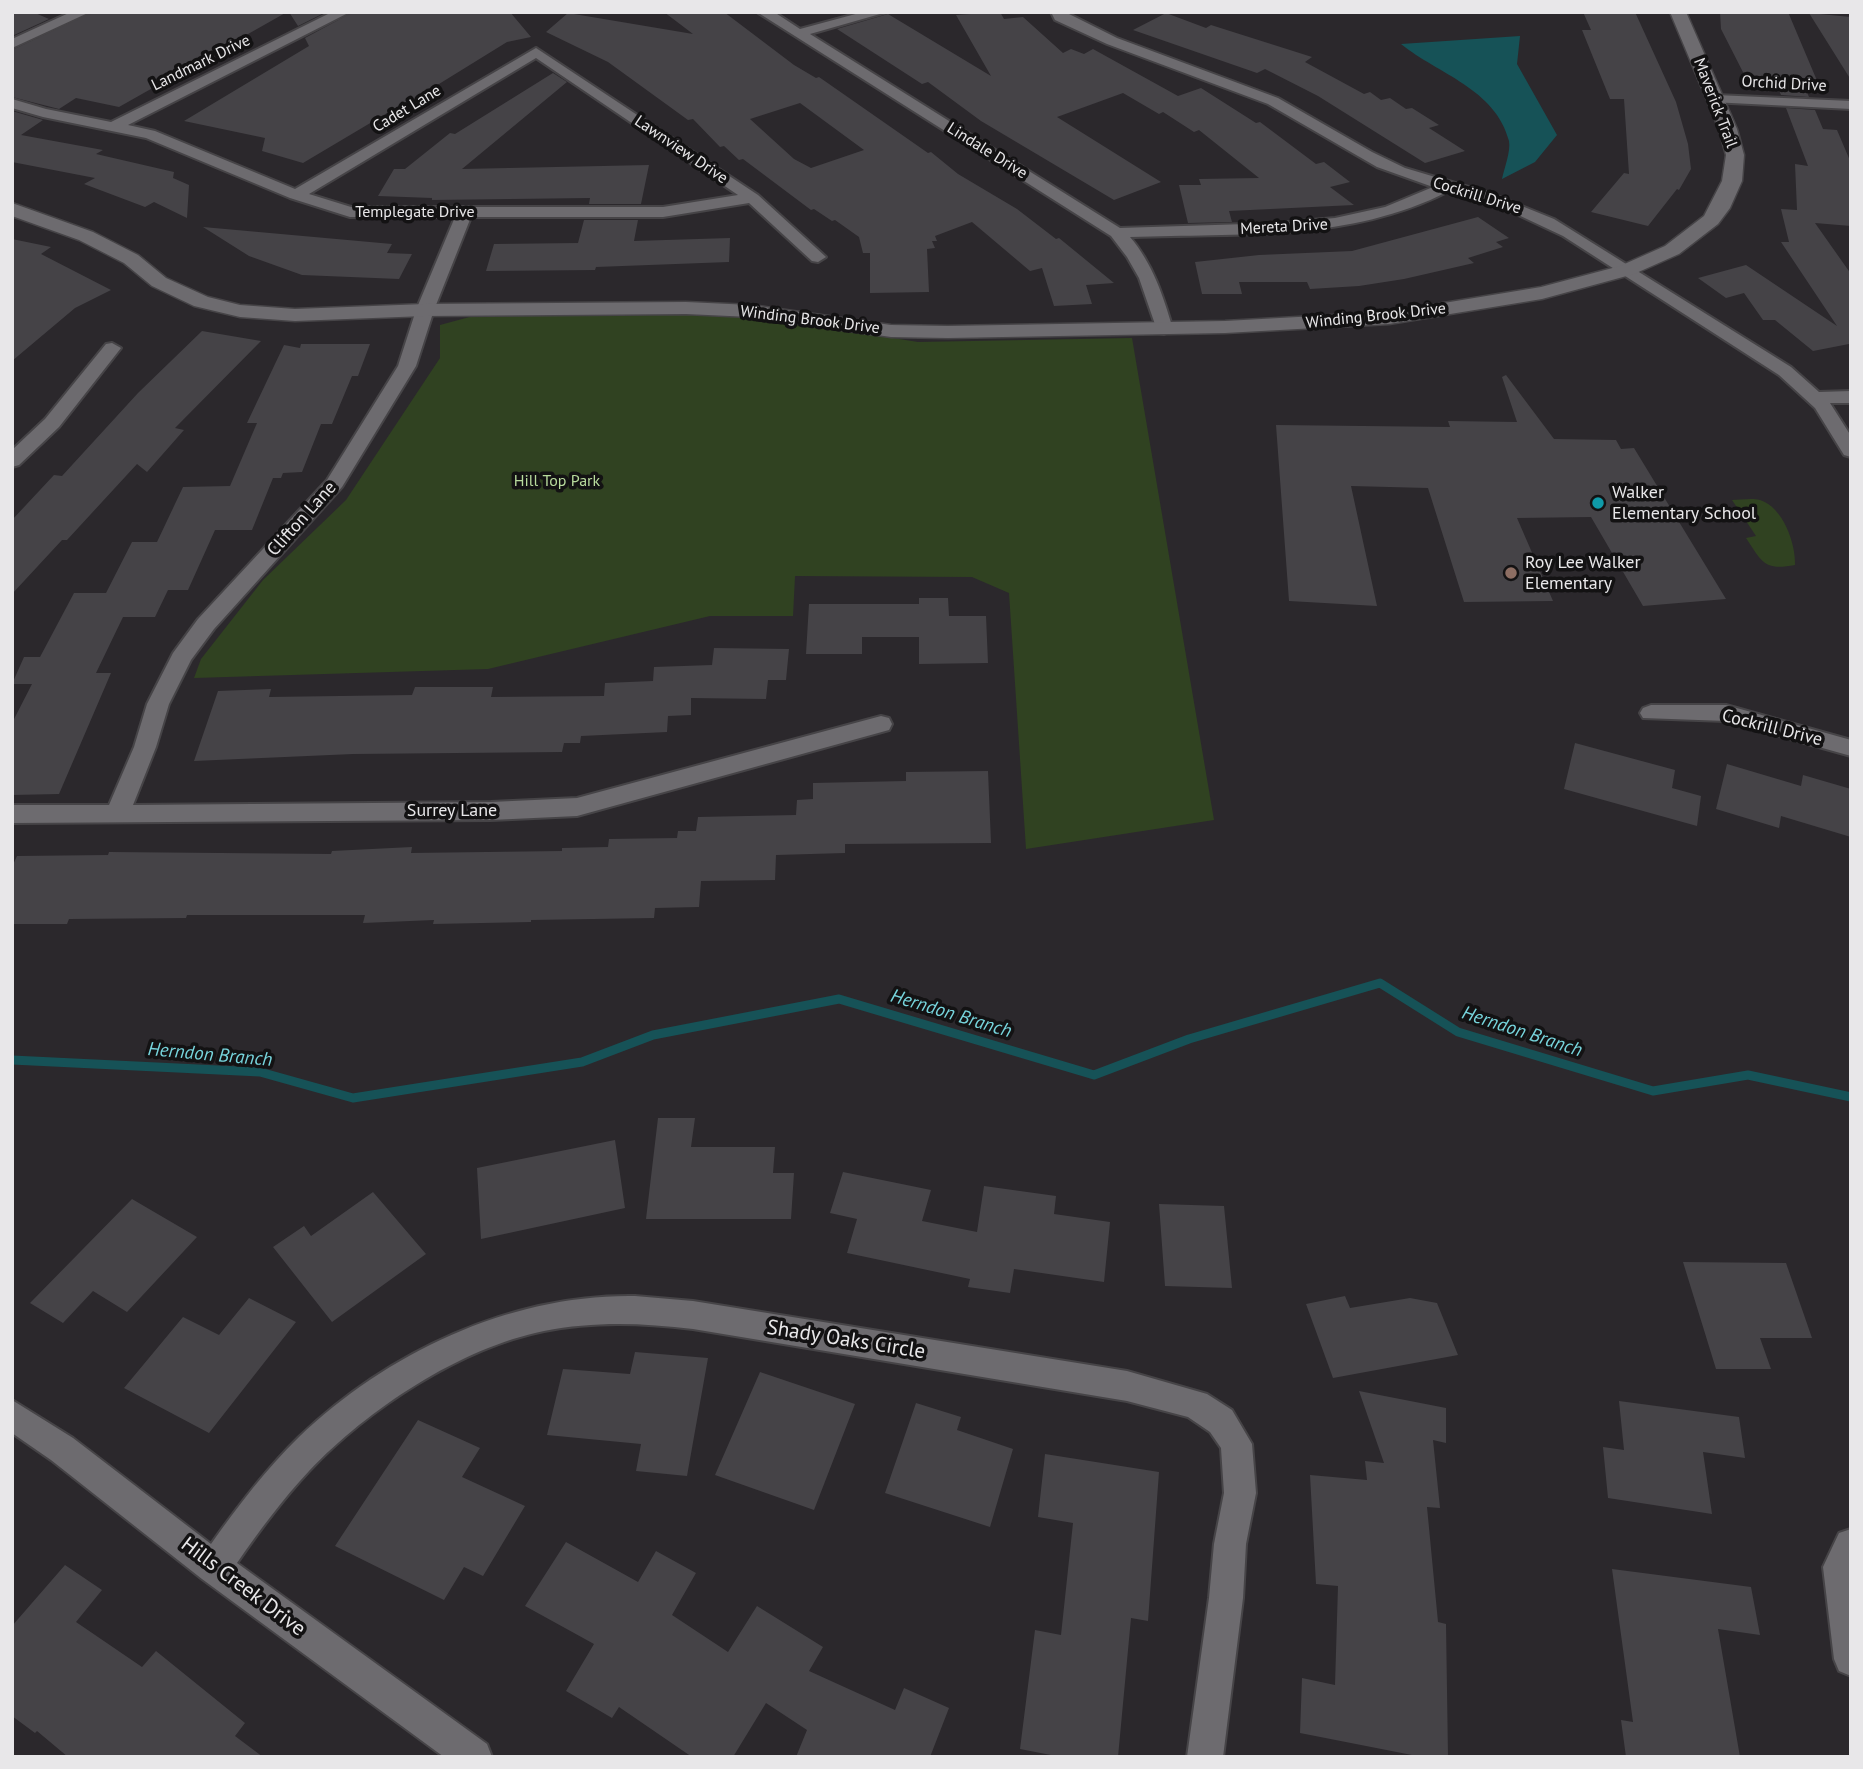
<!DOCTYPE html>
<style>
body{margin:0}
#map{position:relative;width:1863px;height:1769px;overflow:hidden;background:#2b282c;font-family:"PT Sans",sans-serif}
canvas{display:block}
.frame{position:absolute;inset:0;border:14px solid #e8e7e9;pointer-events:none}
</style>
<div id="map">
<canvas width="1863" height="1769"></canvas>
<div class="frame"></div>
</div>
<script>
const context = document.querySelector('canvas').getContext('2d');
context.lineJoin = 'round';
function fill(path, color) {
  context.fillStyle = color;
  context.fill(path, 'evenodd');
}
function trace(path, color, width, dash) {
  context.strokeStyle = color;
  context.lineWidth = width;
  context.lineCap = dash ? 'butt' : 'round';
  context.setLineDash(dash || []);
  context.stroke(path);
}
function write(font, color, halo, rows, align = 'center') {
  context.font = font + ' "PT Sans",sans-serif';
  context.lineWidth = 7;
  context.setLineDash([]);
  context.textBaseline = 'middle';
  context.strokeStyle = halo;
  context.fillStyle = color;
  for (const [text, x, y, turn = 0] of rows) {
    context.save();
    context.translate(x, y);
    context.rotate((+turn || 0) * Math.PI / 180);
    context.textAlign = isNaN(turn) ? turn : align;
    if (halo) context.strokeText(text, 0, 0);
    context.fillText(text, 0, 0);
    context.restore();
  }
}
fill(new Path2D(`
 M 477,315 L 720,315 L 774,319 L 918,342 L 1132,338 L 1214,820 L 1026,849 L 1009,593 L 972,577 L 795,576 L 793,616 L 710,616 L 488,669 L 194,678 L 201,659 L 263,580 L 346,500 L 440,358 L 440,325 Z
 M 1732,500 C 1740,500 1752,498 1760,500 C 1783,507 1796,544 1795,565 C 1764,571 1762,562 1746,538 L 1756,536 Z`), '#304221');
fill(new Path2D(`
 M 1520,36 L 1517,64 L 1557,135 L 1535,162 L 1502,179 C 1504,169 1511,151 1509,141 C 1496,89 1438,74 1401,44 Z`), '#165257');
trace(new Path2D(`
 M 12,1060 L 260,1072 L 353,1098 L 582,1062 L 653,1035 L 839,999 L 1094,1075 L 1189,1039 L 1380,983 L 1458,1032 L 1653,1091 L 1748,1075 L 1851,1097`), '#165257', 9);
fill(new Path2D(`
 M 12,12 L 33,12 L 49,19 L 12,36 Z
 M 92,12 L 287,12 L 119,107 L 76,98 L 59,109 L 12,97 L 12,50 Z
 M 289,12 L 326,12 L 298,26 Z
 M 353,12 L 510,12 L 531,37 L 507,42 L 439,84 L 435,84 L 413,101 L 409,100 L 303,163 L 262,151 L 265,138 L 184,121 L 309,46 L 305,38 Z
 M 664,12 L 724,12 L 794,65 L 816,78 L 819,77 L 928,153 L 931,152 L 958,174 L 1017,209 L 1056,239 L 1059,238 L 1114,283 L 1086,285 L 1092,304 L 1054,306 L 1042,268 L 1030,271 L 972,222 L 935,236 L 937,241 L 932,241 L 935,248 L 927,249 L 929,292 L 870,293 L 870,253 L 863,253 L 859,237 L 835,220 L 832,221 L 814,209 L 811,210 L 743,159 L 739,160 L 724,146 L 720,147 L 693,119 L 688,120 L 608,62 L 546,32 L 568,13 L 693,34 ZM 800,103 L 864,150 L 811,168 L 794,159 L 750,119 Z
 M 1000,12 L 1004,19 L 1023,17 L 1063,53 L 1071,49 L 1084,54 L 1093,49 L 1178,96 L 1201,88 L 1256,123 L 1260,122 L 1316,164 L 1324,162 L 1350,182 L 1330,187 L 1354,205 L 1229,211 L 1232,222 L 1188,223 L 1179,185 L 1201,185 L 1199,179 L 1259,178 L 1199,130 L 1194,132 L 1163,112 L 1159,114 L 1123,93 L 1057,117 L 1161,182 L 1114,200 L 981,121 L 928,82 L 922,84 L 837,29 L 888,14 L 991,76 L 956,15 Z
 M 1583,12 L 1635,12 L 1676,102 L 1688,144 L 1691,169 L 1679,190 L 1677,189 L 1648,226 L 1591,212 L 1624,173 L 1629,174 L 1624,99 L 1610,99 L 1582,30 L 1591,30 Z
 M 1720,12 L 1788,12 L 1818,83 L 1803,83 L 1809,97 L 1781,95 L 1775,81 L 1747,80 L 1721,29 Z
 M 1166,13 L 1206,28 L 1211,25 L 1312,57 L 1305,62 L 1364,94 L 1370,92 L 1381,100 L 1390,98 L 1406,109 L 1412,108 L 1439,125 L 1429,128 L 1465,151 L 1425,163 L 1318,96 L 1265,69 L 1257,73 L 1133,30 Z
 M 1809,13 L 1851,17 L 1851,80 Z
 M 553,73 L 567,82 L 462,169 L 649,165 L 641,204 L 589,204 L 590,198 L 432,200 L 432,198 L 378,196 L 394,169 L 405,169 L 450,133 L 455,134 Z
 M 1786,108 L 1815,110 L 1823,129 L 1837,130 L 1851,163 L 1851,226 L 1815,223 L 1851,274 L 1851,346 L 1849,344 L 1813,351 L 1775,320 L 1763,320 L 1744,293 L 1726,298 L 1698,278 L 1746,265 L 1837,326 L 1781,242 L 1789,242 L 1781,209 L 1797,210 L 1795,164 L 1808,166 Z
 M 12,111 L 43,120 L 21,135 L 103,150 L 96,154 L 174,172 L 173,178 L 189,185 L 187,218 L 154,202 L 145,207 L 84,184 L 95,178 L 12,162 Z
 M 1478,217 L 1509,238 L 1496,242 L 1503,247 L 1468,258 L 1474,263 L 1404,279 L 1359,286 L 1310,289 L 1307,282 L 1239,282 L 1242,294 L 1202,294 L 1195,262 L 1259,255 L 1352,251 Z
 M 584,220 L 638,220 L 634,241 L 730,238 L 729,262 L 596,267 L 595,270 L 486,271 L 494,244 L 578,243 Z
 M 203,227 L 392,244 L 387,253 L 412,254 L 399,279 L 302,275 L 249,256 Z
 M 12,239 L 51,247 L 41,254 L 111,290 L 75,308 L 12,361 Z
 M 202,331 L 261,341 L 175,428 L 184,430 L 147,472 L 137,464 L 67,540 L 62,540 L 12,594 L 12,520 L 54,475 L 62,476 L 138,393 Z
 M 301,344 L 370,344 L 358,376 L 352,376 L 332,424 L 321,424 L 302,472 L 283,473 L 281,478 L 273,478 L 252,530 L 215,530 L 188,590 L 168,590 L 155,617 L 123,617 L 96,673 L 111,673 L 59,794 L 12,795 L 12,723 L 32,684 L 12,684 L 24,657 L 40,657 L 74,593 L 106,593 L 132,542 L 157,542 L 183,487 L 230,486 L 257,423 L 247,423 L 284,345 L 300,348 Z
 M 1506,375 L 1554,439 L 1616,440 L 1621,449 L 1634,448 L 1726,599 L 1643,606 L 1591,517 L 1517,518 L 1553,601 L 1464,602 L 1428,488 L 1351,486 L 1377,606 L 1289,601 L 1276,425 L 1450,427 L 1448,421 L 1517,422 L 1502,377 Z
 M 919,598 L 948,598 L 949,616 L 986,616 L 988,663 L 919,664 L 919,637 L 862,637 L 862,654 L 806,654 L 809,604 L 919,604 Z
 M 714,648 L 789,649 L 786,680 L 768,680 L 766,699 L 691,698 L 691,715 L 668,716 L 667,732 L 581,736 L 580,743 L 564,743 L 562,752 L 353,754 L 194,761 L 218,691 L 271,689 L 269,697 L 412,695 L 415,687 L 493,687 L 491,697 L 604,696 L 605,683 L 653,681 L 654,667 L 712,665 Z
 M 1575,743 L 1675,770 L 1672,788 L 1701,796 L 1697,826 L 1564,789 Z
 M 1727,764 L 1801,786 L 1803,775 L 1851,789 L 1851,837 L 1781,816 L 1779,828 L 1716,809 Z
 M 988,771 L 991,843 L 845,844 L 845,853 L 776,855 L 775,880 L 701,881 L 699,907 L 655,908 L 654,918 L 531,920 L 531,922 L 433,924 L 434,920 L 363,923 L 365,915 L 187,915 L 186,918 L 69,919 L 67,924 L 12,924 L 12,867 L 17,856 L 108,855 L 109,852 L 331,854 L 332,851 L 412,847 L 411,853 L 562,851 L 562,848 L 608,847 L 609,839 L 677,838 L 678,831 L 696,831 L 698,817 L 796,815 L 797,800 L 813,799 L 813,783 L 906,781 L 906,772 Z
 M 658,1118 L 695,1118 L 691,1147 L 775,1147 L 773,1173 L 794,1173 L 791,1219 L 646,1219 Z
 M 615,1140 L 625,1208 L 481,1239 L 477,1168 Z
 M 843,1172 L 931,1190 L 922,1221 L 977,1232 L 984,1186 L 1056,1196 L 1054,1214 L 1110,1222 L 1104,1282 L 1014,1269 L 1010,1293 L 968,1287 L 970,1279 L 847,1253 L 857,1219 L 830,1213 Z
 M 373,1192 L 426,1254 L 332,1322 L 273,1247 L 304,1226 L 311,1236 Z
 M 132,1199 L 197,1237 L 127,1312 L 93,1291 L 63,1323 L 30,1303 Z
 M 1159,1204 L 1224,1206 L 1232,1288 L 1165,1286 Z
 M 1683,1262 L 1786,1263 L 1812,1338 L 1760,1338 L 1771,1369 L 1716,1369 Z
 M 1345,1296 L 1350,1308 L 1410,1298 L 1437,1303 L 1458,1355 L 1333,1378 L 1306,1304 Z
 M 249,1298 L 296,1322 L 209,1433 L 124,1388 L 183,1317 L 219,1335 Z
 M 635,1352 L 708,1358 L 687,1476 L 636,1471 L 641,1444 L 547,1435 L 563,1369 L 630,1374 Z
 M 760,1372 L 855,1404 L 814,1510 L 715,1475 Z
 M 1359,1391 L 1446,1408 L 1446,1443 L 1433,1440 L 1440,1508 L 1427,1507 L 1438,1622 L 1446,1624 L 1448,1757 L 1422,1757 L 1300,1733 L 1302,1678 L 1335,1685 L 1338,1586 L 1316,1584 L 1310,1475 L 1367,1480 L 1365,1461 L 1384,1463 Z
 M 1619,1401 L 1739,1417 L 1745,1458 L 1703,1452 L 1712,1514 L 1608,1498 L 1603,1447 L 1624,1450 Z
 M 916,1403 L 961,1417 L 957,1430 L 1013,1449 L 990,1527 L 885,1493 Z
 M 418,1420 L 480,1448 L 462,1477 L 525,1506 L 483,1576 L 464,1567 L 444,1600 L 335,1546 Z
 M 1045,1454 L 1159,1472 L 1148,1621 L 1131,1618 L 1118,1757 L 1061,1757 L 1020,1749 L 1035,1630 L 1061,1635 L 1073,1523 L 1038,1517 Z
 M 566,1542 L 638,1582 L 656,1551 L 696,1573 L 672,1615 L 728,1652 L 757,1606 L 823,1647 L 809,1671 L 895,1710 L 904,1688 L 949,1708 L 930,1757 L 796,1757 L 807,1730 L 766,1703 L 733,1757 L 692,1757 L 619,1707 L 612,1718 L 566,1691 L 594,1644 L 525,1606 Z
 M 65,1565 L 102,1590 L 76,1622 L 142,1667 L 156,1651 L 245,1723 L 235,1736 L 263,1757 L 68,1757 L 37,1731 L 35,1733 L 12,1716 L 12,1626 Z
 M 1612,1569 L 1751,1587 L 1760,1635 L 1718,1629 L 1740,1757 L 1626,1757 L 1621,1720 L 1633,1722 Z`), '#454347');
const minor = new Path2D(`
 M 71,12 L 90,12 L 12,48 L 12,39 Z
 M 332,12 L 350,12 L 128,125 L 155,131 L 295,189 L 536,48 L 758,195 L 826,257 L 818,262 L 812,261 L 749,203 L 663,217 L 471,217 L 434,310 L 416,366 L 342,487 L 214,629 L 191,660 L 169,704 L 156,747 L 133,805 L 491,802 L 577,798 L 881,716 L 889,718 L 892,724 L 889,730 L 577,816 L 491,820 L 12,823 L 12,805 L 109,805 L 134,747 L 147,704 L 173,653 L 198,619 L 327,480 L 398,366 L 416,310 L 455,217 L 350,217 L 290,198 L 146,138 L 43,117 L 12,108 L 12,99 L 46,109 L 111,122 ZM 536,58 L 738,195 L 663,207 L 351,207 L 309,194 Z
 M 757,12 L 774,12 L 800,29 L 863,12 L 887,12 L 810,34 L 1120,228 L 1278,223 L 1335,218 L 1385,207 L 1433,187 L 1377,167 L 1268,104 L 1107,44 L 1055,20 L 1051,12 L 1065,12 L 1117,38 L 1278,98 L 1372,152 L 1405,168 L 1492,194 L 1554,219 L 1791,367 L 1819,392 L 1851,391 L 1851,403 L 1830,403 L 1851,436 L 1851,457 L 1844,455 L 1815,408 L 1779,375 L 1563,236 L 1512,212 L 1449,191 C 1350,242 1238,233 1130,237 C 1153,264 1163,296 1173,329 L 1164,334 L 1158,333 L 1139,278 L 1127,257 L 1111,236 Z
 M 1716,95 L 1851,101 L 1851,109 L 1711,102 L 1709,99 Z
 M 112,343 L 121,348 L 59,427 L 19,465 L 12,467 L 12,450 L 45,419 L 106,344 Z
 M 1651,705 L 1726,705 L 1851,740 L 1851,756 L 1726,721 L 1643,718 L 1640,713 L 1643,708 Z
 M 635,1296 L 693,1301 L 1127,1371 L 1207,1394 L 1232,1410 L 1252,1444 L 1256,1493 L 1246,1544 L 1243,1598 L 1223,1757 L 1187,1757 L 1209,1598 L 1214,1544 L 1224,1493 L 1221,1448 L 1210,1432 L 1188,1417 L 1127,1401 L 693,1329 C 643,1323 594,1321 544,1331 C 460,1348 368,1409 309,1471 C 282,1500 259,1531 237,1563 L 487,1744 L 492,1757 L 444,1757 L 202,1579 L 51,1460 L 12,1433 L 12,1400 L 73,1438 L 211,1544 C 238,1506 266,1469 299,1437 C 388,1352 511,1294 635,1296 Z
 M 1851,1529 L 1851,1676 L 1839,1671 L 1834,1659 L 1823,1567 L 1839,1533 Z`);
const tertiary = new Path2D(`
 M 1670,12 L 1686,12 L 1737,129 L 1744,155 L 1742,181 L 1730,208 L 1718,224 L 1679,254 L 1634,274 L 1542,299 L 1389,324 L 1225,333 L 948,338 L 891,337 L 751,317 L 686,314 L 425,316 L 295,321 L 240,317 L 194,306 L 152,286 L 124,263 L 79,240 L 12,216 L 12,203 L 93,232 L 138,255 L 166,278 L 208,297 L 240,305 L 295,309 L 425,304 L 686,302 L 751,305 L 891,325 L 948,326 L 1225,321 L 1389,312 L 1541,287 L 1620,266 L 1665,246 L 1704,216 L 1722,181 L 1726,155 L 1719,129 Z`);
trace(minor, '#464447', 4);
trace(tertiary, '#464447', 3);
fill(minor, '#6d6b6f');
fill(tertiary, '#6d6b6f');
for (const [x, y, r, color] of [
 [1598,503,7,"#0f9aa8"],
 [1511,573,7,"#8d6e63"]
]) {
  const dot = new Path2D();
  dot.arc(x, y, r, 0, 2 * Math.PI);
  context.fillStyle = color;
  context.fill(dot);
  trace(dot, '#131213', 2.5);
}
write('16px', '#e8e7e9', '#131213', [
 ["Landmark Drive",201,63,-26],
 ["Orchid Drive",1784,84,3],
 ["Maverick Trail",1715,103,69],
 ["Cadet Lane",407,109,-31],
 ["Lawnview Drive",681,150,34],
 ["Lindale Drive",987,151,32],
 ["Cockrill Drive",1477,196,17],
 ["Templegate Drive",415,212],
 ["Mereta Drive",1284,227,-3],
 ["Winding Brook Drive",1376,316,-6],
 ["Winding Brook Drive",810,320,7]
]);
write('16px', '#b8db9d', '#131213', [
 ["Hill Top Park",557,481]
]);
write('18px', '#e8e7e9', '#131213', [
 ["Walker",1612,493],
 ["Elementary School",1612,514],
 ["Roy Lee Walker",1525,563],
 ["Elementary",1525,584]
], 'left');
write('18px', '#e8e7e9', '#131213', [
 ["Clifton Lane",302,519,-48],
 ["Cockrill Drive",1772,728,14],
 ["Surrey Lane",452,811]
]);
write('italic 19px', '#77d5dd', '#131213', [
 ["Herndon Branch",951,1014,17],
 ["Herndon Branch",1522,1032,18],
 ["Herndon Branch",210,1055,5]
]);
write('21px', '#e8e7e9', '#131213', [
 ["Shady Oaks Circle",846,1340,9],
 ["Hills Creek Drive",243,1587,37]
]);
</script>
